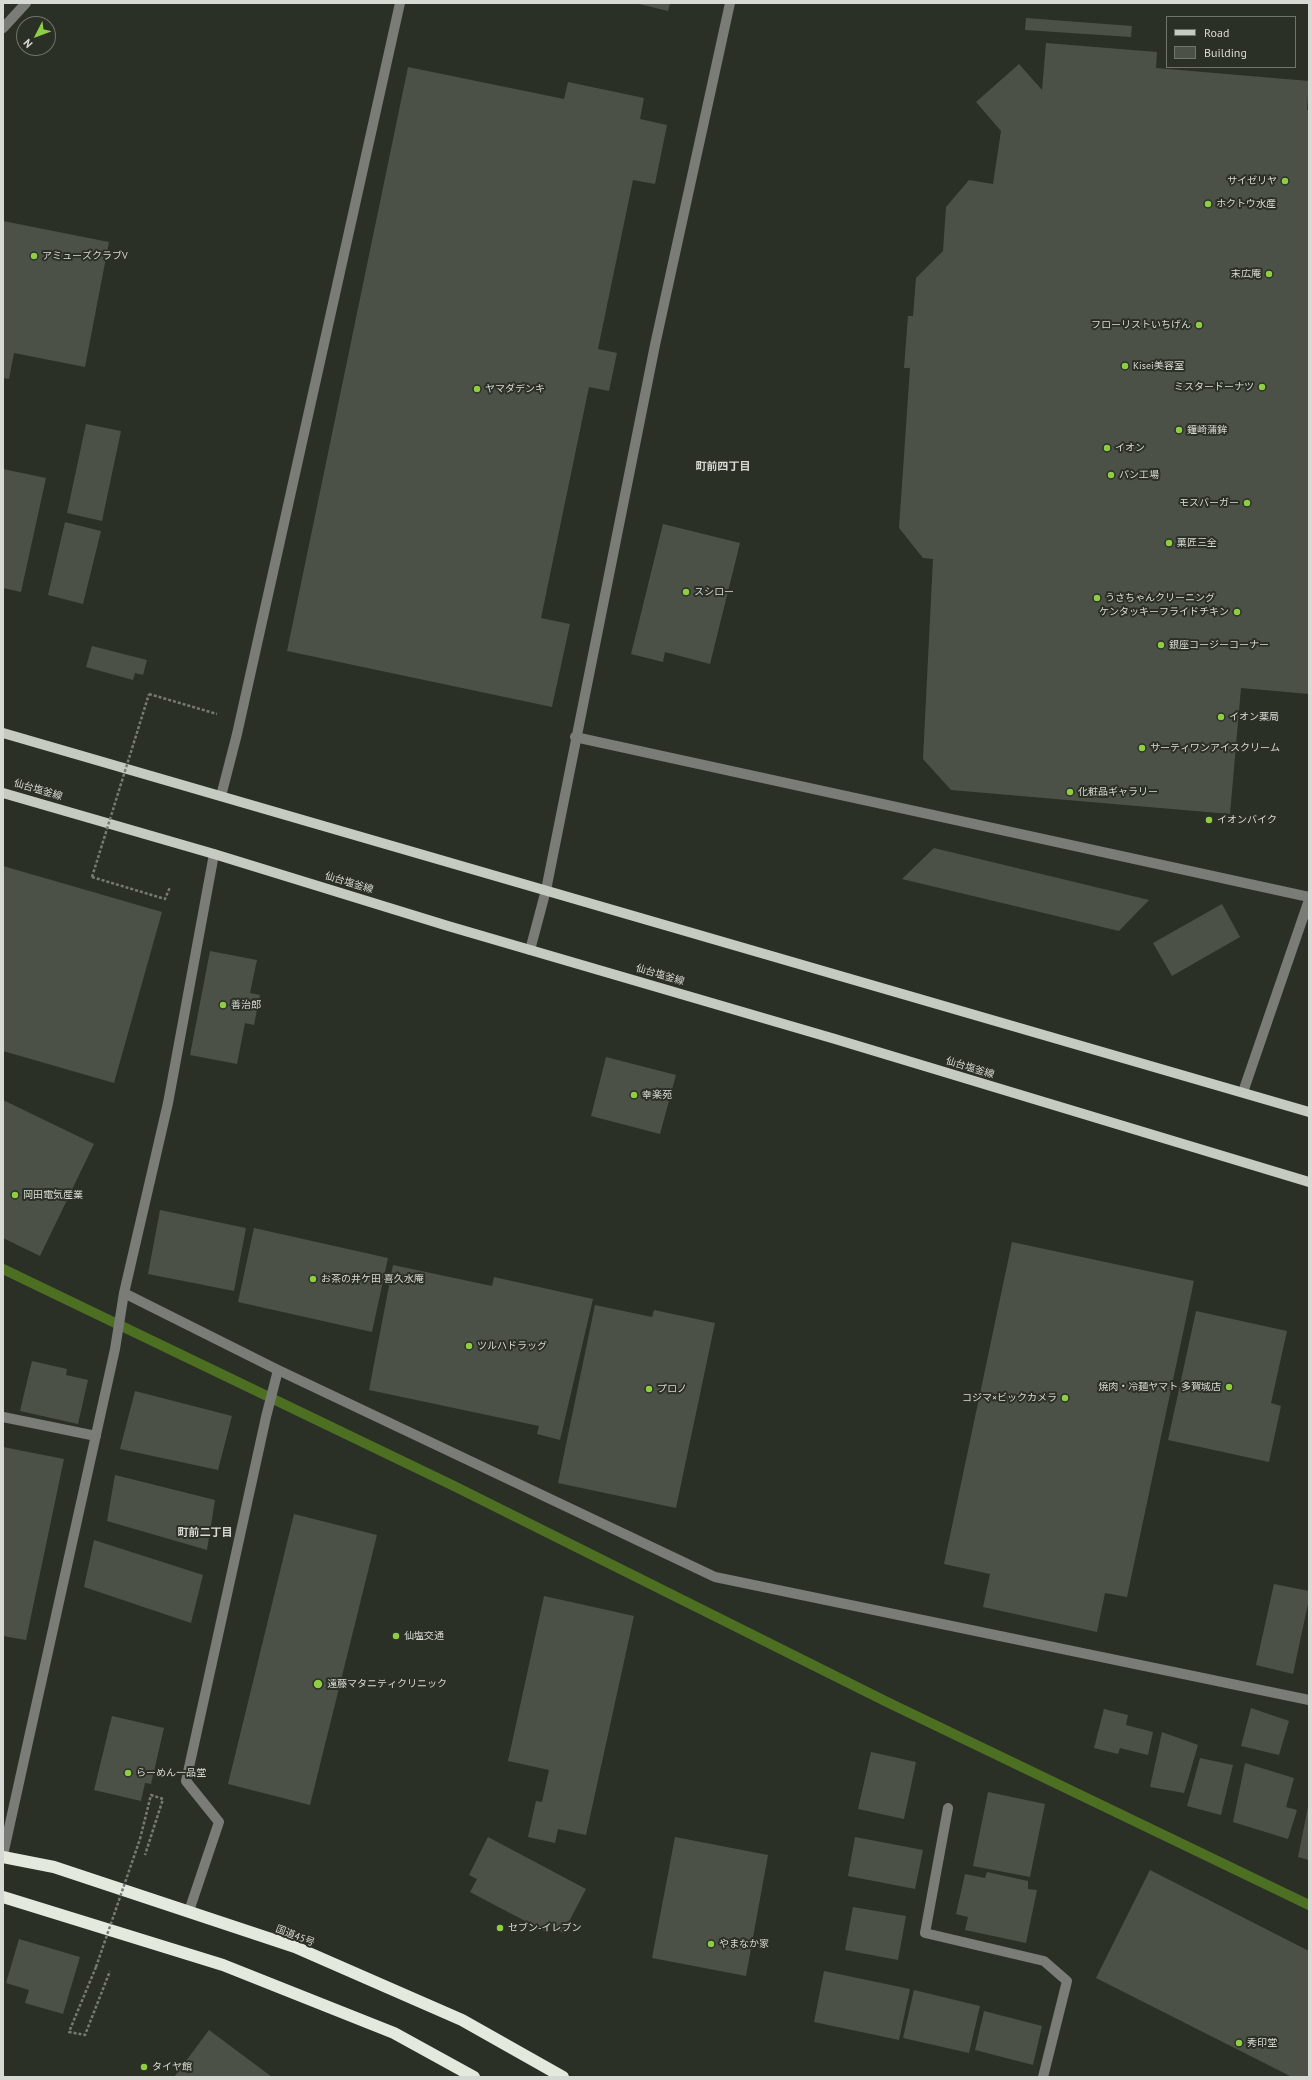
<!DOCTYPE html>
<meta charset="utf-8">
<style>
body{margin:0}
#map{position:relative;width:1312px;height:2080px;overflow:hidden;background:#2b3027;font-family:"PT Sans",sans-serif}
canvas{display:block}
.frame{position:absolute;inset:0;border:4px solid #d7dad4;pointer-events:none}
.legend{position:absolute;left:1166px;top:16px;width:130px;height:52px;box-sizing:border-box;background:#2b3027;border:1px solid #70746c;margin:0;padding:5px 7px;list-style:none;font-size:12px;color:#d7dad4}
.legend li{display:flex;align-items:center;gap:8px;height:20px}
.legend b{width:20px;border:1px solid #70746c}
.north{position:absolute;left:16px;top:16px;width:40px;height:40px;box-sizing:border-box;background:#2b3027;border:1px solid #70746c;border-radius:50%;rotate:228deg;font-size:11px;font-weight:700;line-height:16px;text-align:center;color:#d7dad4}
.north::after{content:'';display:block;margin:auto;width:14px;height:18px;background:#8fcd42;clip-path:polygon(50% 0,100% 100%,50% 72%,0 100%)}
</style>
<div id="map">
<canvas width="1312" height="2080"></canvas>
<div class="frame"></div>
<ul class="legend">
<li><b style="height:5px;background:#c5cbc0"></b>Road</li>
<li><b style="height:11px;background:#4c5147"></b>Building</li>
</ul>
<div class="north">N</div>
</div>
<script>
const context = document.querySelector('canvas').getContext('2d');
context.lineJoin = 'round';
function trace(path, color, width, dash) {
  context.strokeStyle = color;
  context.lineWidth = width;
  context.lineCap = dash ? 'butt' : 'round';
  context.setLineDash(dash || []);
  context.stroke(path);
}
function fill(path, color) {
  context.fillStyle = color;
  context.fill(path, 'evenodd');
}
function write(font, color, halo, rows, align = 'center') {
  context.font = font + ' "PT Sans","Noto Sans JP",sans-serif';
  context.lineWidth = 4;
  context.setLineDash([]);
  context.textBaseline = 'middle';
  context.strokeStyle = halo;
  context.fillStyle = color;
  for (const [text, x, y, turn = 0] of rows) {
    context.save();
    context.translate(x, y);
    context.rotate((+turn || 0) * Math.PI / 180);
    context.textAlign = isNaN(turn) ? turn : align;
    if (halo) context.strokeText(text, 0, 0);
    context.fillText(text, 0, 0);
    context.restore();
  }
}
trace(new Path2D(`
 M 3,1269 L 454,1486 L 887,1702 L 1309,1905`), '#4c6f22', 10);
fill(new Path2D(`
 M 635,3 L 670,3 L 668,11 Z
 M 1026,18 L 1132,26 L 1131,37 L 1025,30 Z
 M 1046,43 L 1157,52 L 1156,68 L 1309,81 L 1307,110 L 1309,110 L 1309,694 L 1241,688 L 1230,814 L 951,790 L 923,759 L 933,559 L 923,558 L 899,528 L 910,368 L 904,368 L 908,316 L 913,316 L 916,278 L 943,251 L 946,207 L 969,180 L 993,184 L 1001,131 L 976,102 L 1019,64 L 1042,90 Z
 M 408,67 L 564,99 L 568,82 L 644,98 L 640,119 L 667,125 L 655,184 L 633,180 L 598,349 L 617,353 L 609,391 L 589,387 L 541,618 L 570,624 L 552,707 L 287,651 Z
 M 3,221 L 109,242 L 85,367 L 14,353 L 9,379 L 3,378 Z
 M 86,424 L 121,431 L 102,521 L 67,513 Z
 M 3,469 L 46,478 L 21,592 L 3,588 Z
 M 65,522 L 101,531 L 83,604 L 48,595 Z
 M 663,524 L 740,543 L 710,664 L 665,652 L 663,662 L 631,654 Z
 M 92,646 L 147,660 L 143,675 L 135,673 L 133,680 L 86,667 Z
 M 934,848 L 1149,900 L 1119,931 L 902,879 Z
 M 3,866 L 162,912 L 114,1083 L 3,1051 Z
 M 1222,904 L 1240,937 L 1172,976 L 1153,943 Z
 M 210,951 L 257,960 L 250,993 L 260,995 L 254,1025 L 245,1023 L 237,1064 L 190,1055 Z
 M 606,1057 L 676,1075 L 660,1134 L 591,1116 Z
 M 3,1100 L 94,1144 L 40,1256 L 3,1238 Z
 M 160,1210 L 246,1228 L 234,1291 L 148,1274 Z
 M 254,1228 L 388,1258 L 372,1332 L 238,1302 Z
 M 1012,1242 L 1194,1281 L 1127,1597 L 1105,1593 L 1097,1632 L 983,1607 L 990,1574 L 944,1564 Z
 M 393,1265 L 492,1286 L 494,1277 L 593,1299 L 560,1440 L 537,1434 L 539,1426 L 369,1390 Z
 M 595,1305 L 652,1317 L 654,1310 L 715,1323 L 676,1508 L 558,1483 Z
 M 1196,1311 L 1287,1331 L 1271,1403 L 1281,1406 L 1269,1462 L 1168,1440 Z
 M 32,1361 L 67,1369 L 66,1375 L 88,1380 L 78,1424 L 20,1411 Z
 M 135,1391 L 232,1416 L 218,1470 L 120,1449 Z
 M 3,1447 L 64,1459 L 26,1640 L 3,1636 Z
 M 115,1475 L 215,1500 L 207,1550 L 107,1521 Z
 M 294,1514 L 377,1535 L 310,1805 L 228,1784 Z
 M 94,1540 L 203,1575 L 191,1623 L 84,1587 Z
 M 1274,1584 L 1309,1591 L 1309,1599 L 1293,1674 L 1256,1665 Z
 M 544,1596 L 634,1616 L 586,1835 L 558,1829 L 555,1843 L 528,1837 L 536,1801 L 542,1802 L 549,1770 L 508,1761 Z
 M 1251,1708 L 1289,1721 L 1279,1755 L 1241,1746 Z
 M 1104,1709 L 1128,1715 L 1126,1725 L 1153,1732 L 1148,1755 L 1120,1748 L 1118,1754 L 1094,1748 Z
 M 112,1716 L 164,1728 L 151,1784 L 145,1783 L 141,1801 L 94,1790 Z
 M 1162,1732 L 1198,1745 L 1184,1793 L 1150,1787 Z
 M 871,1752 L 916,1762 L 904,1819 L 858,1809 Z
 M 1200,1758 L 1233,1765 L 1221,1815 L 1187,1806 Z
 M 1245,1763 L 1294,1778 L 1286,1807 L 1297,1810 L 1288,1839 L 1233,1822 Z
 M 988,1792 L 1045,1804 L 1030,1877 L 973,1866 Z
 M 1308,1807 L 1309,1807 L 1309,1860 L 1298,1857 Z
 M 488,1837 L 586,1889 L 563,1933 L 549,1925 L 546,1932 L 470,1892 L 477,1879 L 469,1875 Z
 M 675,1837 L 768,1855 L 746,1976 L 652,1958 Z
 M 855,1837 L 923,1850 L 915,1889 L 848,1876 Z
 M 1150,1870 L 1309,1951 L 1309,2077 L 1292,2077 L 1096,1978 Z
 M 987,1872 L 1028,1881 L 1028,1889 L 1037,1890 L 1026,1943 L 965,1930 L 968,1917 L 956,1914 L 965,1874 L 985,1878 Z
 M 853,1907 L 906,1916 L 898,1960 L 845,1950 Z
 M 19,1939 L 80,1957 L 63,2014 L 25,2003 L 29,1990 L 6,1983 Z
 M 824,1971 L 910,1989 L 899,2040 L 814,2022 Z
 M 914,1990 L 980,2006 L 969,2053 L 903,2038 Z
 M 984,2011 L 1042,2026 L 1033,2065 L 975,2050 Z
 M 209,2030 L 272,2077 L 174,2077 Z`), '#4c5147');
trace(new Path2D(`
 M 149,694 L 217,714
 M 92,877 L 165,899 L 170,887
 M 140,1839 L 151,1795 L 163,1799 L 145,1855
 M 96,1967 L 69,2032 L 85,2035 L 110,1971`), '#767a73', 2.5, [3, 2]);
trace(new Path2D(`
 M 3,28 L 26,3
 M 575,737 L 1309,897
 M 221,796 L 237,734 L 400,3
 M 530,950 L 546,890 L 655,345 L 730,3
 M 1243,1092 L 1309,900
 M 124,1293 L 278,1370 L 715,1577 L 1309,1700
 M 3,1417 L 96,1436
 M 948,1808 L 925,1933 L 1044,1961 L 1067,1981 L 1043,2077
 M 3,1855 L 115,1349 L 124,1293 L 168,1103 L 214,854
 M 189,1911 L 219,1822 L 186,1781 L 266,1417 L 278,1370`), '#7a7c77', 10);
trace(new Path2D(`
 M 3,733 L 1309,1112
 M 3,793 L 214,854 L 448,926 L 835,1039 L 1309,1182`), '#c5cbc0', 10);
trace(new Path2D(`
 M 3,1857 L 54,1867 L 295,1947 L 462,2020 L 563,2077
 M 3,1897 L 223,1965 L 394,2033 L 474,2077`), '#e3eadd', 12);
trace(new Path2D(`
 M 92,877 L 149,694
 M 96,1967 L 140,1839`), '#767a73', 2.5, [3, 2]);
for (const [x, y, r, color] of [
 [1285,181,4,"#8fcd42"],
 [1208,204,4,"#8fcd42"],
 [34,256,4,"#8fcd42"],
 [1269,274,4,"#8fcd42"],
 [1199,325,4,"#8fcd42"],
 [1125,366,4,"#8fcd42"],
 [1262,387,4,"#8fcd42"],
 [477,389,4,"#8fcd42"],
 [1179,430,4,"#8fcd42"],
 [1107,448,4,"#8fcd42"],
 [1111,475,4,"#8fcd42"],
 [1247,503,4,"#8fcd42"],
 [1169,543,4,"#8fcd42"],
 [686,592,4,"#8fcd42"],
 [1097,598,4,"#8fcd42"],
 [1237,612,4,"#8fcd42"],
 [1161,645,4,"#8fcd42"],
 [1221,717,4,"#8fcd42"],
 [1142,748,4,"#8fcd42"],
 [1070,792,4,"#8fcd42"],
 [1209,820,4,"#8fcd42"],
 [223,1005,4,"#8fcd42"],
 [634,1095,4,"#8fcd42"],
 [15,1195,4,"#8fcd42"],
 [313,1279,4,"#8fcd42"],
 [469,1346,4,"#8fcd42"],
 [1229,1387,4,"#8fcd42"],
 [649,1389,4,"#8fcd42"],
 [1065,1398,4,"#8fcd42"],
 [396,1636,4,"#8fcd42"],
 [318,1684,5,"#8fcd42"],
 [128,1773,4,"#8fcd42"],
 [500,1928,4,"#8fcd42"],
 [711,1944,4,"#8fcd42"],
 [1239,2043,4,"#8fcd42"],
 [144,2067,4,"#8fcd42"]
]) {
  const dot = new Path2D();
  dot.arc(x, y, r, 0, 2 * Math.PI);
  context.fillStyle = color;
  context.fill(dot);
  trace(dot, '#2b3027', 1.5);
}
write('10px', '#d7dad4', '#2b3027', [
 ["サイゼリヤ",1277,181,"right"],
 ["ホクトウ水産",1216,204],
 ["アミューズクラブV",42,256],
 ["末広庵",1261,274,"right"],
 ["フローリストいちげん",1191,325,"right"],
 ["Kisei美容室",1133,366],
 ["ミスタードーナツ",1254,387,"right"],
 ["ヤマダデンキ",485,389],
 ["鐘崎蒲鉾",1187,430],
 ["イオン",1115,448],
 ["パン工場",1119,475],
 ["モスバーガー",1239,503,"right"],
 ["菓匠三全",1177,543],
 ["スシロー",694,592],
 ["うさちゃんクリーニング",1105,598],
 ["ケンタッキーフライドチキン",1229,612,"right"],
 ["銀座コージーコーナー",1169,645],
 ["イオン薬局",1229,717],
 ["サーティワンアイスクリーム",1150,748],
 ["化粧品ギャラリー",1078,792],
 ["イオンバイク",1217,820],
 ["善治郎",231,1005],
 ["幸楽苑",642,1095],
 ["岡田電気産業",23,1195],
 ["お茶の井ケ田 喜久水庵",321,1279],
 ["ツルハドラッグ",477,1346],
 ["焼肉・冷麺ヤマト 多賀城店",1221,1387,"right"],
 ["プロノ",657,1389],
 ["コジマ×ビックカメラ",1057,1398,"right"],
 ["仙塩交通",404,1636],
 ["遠藤マタニティクリニック",327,1684],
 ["らーめん一品堂",136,1773],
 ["セブン-イレブン",508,1928],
 ["やまなか家",719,1944],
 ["秀印堂",1247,2043],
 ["タイヤ館",152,2067]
], 'left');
write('10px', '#d7dad4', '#2b3027', [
 ["仙台塩釜線",38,790,16],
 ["仙台塩釜線",349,883,17],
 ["仙台塩釜線",660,975,16],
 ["仙台塩釜線",970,1068,17],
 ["国道45号",295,1936,21]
]);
write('bold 11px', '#d7dad4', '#2b3027', [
 ["町前四丁目",723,467],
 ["町前二丁目",205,1533]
]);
</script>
